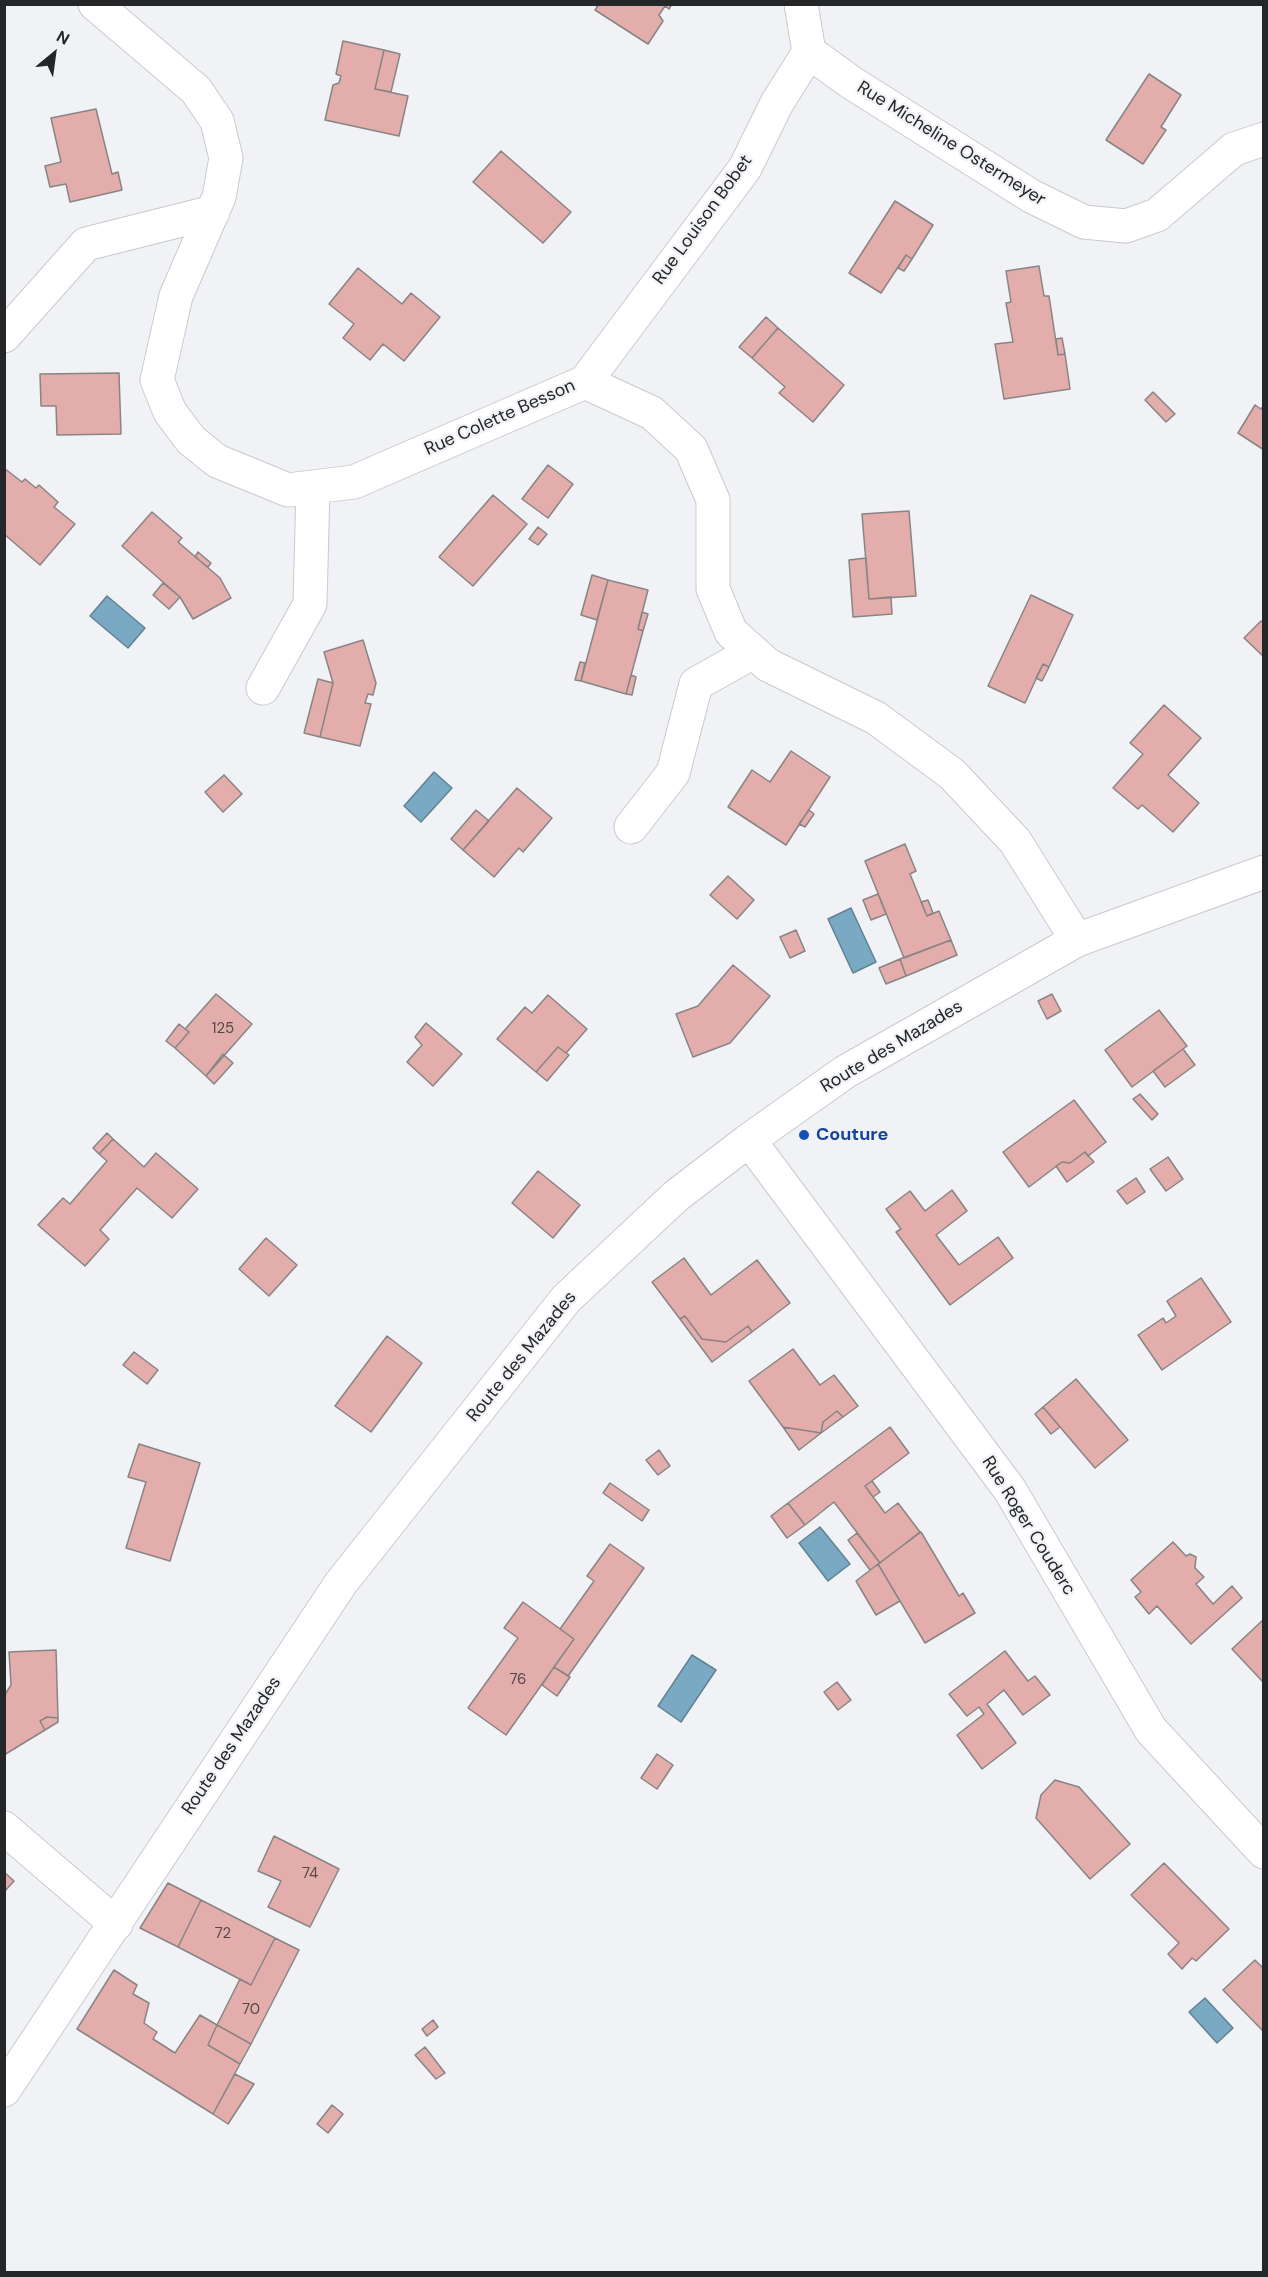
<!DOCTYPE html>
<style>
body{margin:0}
#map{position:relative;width:1268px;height:2277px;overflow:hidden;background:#f0f2f6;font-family:"DM Sans",sans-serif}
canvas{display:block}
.frame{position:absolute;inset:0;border:6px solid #252627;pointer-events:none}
.north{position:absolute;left:24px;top:24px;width:60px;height:60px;-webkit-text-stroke:4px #f0f2f6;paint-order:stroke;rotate:29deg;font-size:16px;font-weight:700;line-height:24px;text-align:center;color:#252627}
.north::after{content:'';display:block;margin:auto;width:21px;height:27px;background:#252627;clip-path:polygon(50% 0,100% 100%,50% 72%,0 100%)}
</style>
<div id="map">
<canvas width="1268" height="2277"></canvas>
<div class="frame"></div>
<div class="north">N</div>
</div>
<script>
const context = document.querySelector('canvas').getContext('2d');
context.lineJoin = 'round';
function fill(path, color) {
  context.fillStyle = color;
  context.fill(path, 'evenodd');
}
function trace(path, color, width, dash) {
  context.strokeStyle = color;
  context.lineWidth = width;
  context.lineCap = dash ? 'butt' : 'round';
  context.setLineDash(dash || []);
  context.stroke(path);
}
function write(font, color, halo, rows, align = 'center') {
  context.font = font + ' "DM Sans",sans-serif';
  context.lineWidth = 4.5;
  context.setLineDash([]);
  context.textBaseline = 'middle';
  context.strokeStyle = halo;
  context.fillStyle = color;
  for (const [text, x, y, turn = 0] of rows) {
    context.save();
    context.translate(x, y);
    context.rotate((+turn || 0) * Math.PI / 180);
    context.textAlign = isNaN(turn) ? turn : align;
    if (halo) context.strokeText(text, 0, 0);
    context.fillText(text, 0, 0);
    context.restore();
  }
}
const water = new Path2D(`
 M 107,596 L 145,628 L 128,648 L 90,616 Z
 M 434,772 L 452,788 L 421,822 L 404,806 Z
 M 851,908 L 876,962 L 853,973 L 828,919 Z
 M 820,1527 L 850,1564 L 828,1581 L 799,1543 Z
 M 692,1655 L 716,1670 L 681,1722 L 658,1706 Z
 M 1205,1998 L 1233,2028 L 1217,2043 L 1189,2012 Z`);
fill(water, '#79a9c3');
trace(water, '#608294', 1.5);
const building = new Path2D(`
 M 599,4 L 672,4 L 669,9 L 665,6 L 659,15 L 663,21 L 648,44 L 595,10 Z
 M 343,41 L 384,50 L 375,89 L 408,96 L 399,136 L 325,120 L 333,85 L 339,83 L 341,76 L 336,74 Z
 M 384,50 L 400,54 L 391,92 L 375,89 Z
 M 1149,74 L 1181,95 L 1161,127 L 1166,130 L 1143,164 L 1106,140 Z
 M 96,109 L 112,174 L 118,172 L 122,190 L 70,202 L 66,184 L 50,187 L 45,166 L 61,162 L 51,118 Z
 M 501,151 L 571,212 L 543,243 L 473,182 Z
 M 895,201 L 933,225 L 912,259 L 906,255 L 881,293 L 849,273 Z
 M 906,255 L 912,259 L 904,271 L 898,268 Z
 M 1039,266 L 1044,296 L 1049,296 L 1058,355 L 1065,354 L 1070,389 L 1004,399 L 995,344 L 1013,342 L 1006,303 L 1011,302 L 1006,271 Z
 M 358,268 L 402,304 L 411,293 L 440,317 L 404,361 L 383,344 L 370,360 L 343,338 L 354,324 L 329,304 Z
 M 766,317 L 778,328 L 752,358 L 739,347 Z
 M 778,328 L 844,385 L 813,422 L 779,393 L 785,387 L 752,358 Z
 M 1062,338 L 1065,354 L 1058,355 L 1056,339 Z
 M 119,373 L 121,434 L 57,435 L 56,406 L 41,406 L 40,374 Z
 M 1153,392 L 1175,414 L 1166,422 L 1145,400 Z
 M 1255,405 L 1261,409 L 1264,405 L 1264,450 L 1238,433 Z
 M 548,465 L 573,484 L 548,518 L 522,499 Z
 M 4,468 L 22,482 L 25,479 L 36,488 L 39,485 L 58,502 L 54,507 L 75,524 L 40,565 L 4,534 Z
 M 493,495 L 527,524 L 473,586 L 439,557 Z
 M 909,511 L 916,596 L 869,599 L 862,514 Z
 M 152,512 L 182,538 L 178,542 L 220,578 L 231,598 L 193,619 L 180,597 L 122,546 Z
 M 538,527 L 547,534 L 538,545 L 529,539 Z
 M 198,552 L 211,563 L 208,567 L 195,557 Z
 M 866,558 L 869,599 L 891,597 L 892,614 L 853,617 L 849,560 Z
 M 592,575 L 608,580 L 597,620 L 581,615 Z
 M 608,580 L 648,590 L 638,629 L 643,631 L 626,694 L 581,681 Z
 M 163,583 L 180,597 L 169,609 L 153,595 Z
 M 1031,595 L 1073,615 L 1049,667 L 1043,664 L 1025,703 L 988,686 Z
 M 642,612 L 648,614 L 643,631 L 638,629 Z
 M 1261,621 L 1264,623 L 1264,657 L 1244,638 Z
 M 363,640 L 376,683 L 373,695 L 368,694 L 365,703 L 371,704 L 360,746 L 320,737 L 333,683 L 324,652 Z
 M 580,662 L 585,663 L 581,681 L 575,680 Z
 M 1043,664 L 1049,667 L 1042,681 L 1036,678 Z
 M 631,675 L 636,677 L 632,695 L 626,694 Z
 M 318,679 L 333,683 L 320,737 L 304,733 Z
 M 1164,705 L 1201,738 L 1168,775 L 1199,803 L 1173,832 L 1142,805 L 1138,809 L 1113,788 L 1143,754 L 1130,743 Z
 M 791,751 L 830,777 L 786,845 L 728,807 L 752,770 L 770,782 Z
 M 224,775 L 242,794 L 223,812 L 205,792 Z
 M 517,788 L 552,818 L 523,852 L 519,848 L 494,877 L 463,850 Z
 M 476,810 L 489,821 L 463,850 L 451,839 Z
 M 809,810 L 814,814 L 805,827 L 799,824 Z
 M 905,844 L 916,871 L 910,874 L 927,916 L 939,911 L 951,940 L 904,958 L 865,861 Z
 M 728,876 L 754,900 L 737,919 L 710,895 Z
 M 878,894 L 886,914 L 871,920 L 863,900 Z
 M 928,900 L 933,913 L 927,916 L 921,902 Z
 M 796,930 L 805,951 L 790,958 L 780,937 Z
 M 951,940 L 957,955 L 906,976 L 900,959 Z
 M 900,959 L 906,976 L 886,984 L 879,968 Z
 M 733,965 L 770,996 L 730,1043 L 693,1057 L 676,1014 L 698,1006 Z
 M 216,994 L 252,1024 L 206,1076 L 175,1048 L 189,1032 L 185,1029 Z
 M 1052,994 L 1061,1011 L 1047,1019 L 1038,1001 Z
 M 548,995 L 587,1029 L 566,1053 L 558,1047 L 536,1072 L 497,1039 L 525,1007 L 532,1013 Z
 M 1159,1010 L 1187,1046 L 1132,1087 L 1105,1050 Z
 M 426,1023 L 462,1054 L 433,1086 L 407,1062 L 422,1045 L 415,1037 Z
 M 179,1024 L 189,1032 L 175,1048 L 166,1041 Z
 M 558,1047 L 569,1055 L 547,1081 L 536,1072 Z
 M 1183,1049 L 1195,1065 L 1165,1087 L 1153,1071 Z
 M 223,1054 L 233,1063 L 214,1084 L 206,1076 Z
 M 1140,1094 L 1158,1114 L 1152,1120 L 1133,1099 Z
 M 1074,1100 L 1106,1142 L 1088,1156 L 1085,1152 L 1070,1163 L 1062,1162 L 1029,1187 L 1003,1152 Z
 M 107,1133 L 113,1139 L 99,1154 L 93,1148 Z
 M 113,1139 L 144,1167 L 156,1153 L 198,1189 L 172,1218 L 137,1188 L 100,1230 L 109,1239 L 85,1266 L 38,1225 L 63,1198 L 70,1204 L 107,1161 L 99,1154 Z
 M 1085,1152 L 1094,1162 L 1067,1182 L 1056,1166 L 1062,1162 L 1070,1163 Z
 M 1168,1157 L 1183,1179 L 1166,1191 L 1150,1169 Z
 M 538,1171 L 580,1205 L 553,1238 L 512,1203 Z
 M 1136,1178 L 1145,1192 L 1127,1204 L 1117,1191 Z
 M 952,1190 L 967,1211 L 936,1235 L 959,1265 L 998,1237 L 1013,1258 L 950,1305 L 896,1232 L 901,1229 L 886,1209 L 910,1191 L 925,1211 Z
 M 266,1238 L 297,1265 L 269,1296 L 239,1269 Z
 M 684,1258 L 711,1295 L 757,1260 L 790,1303 L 752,1332 L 748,1326 L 726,1342 L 702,1339 L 685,1316 L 680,1319 L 652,1282 Z
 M 1201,1278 L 1231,1322 L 1162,1370 L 1138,1335 L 1163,1318 L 1166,1323 L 1176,1316 L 1167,1301 Z
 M 685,1316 L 702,1339 L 726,1342 L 748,1326 L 752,1332 L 712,1362 L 680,1319 Z
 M 387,1336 L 422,1363 L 371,1432 L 335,1406 Z
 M 793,1349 L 820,1385 L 834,1375 L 858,1406 L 843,1417 L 837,1411 L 823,1422 L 821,1433 L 783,1427 L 749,1381 Z
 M 134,1352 L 158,1370 L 147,1384 L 123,1365 Z
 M 1076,1379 L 1128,1440 L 1095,1468 L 1043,1407 Z
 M 1043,1407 L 1060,1427 L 1051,1434 L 1035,1414 Z
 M 837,1411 L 843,1417 L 821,1433 L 823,1422 Z
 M 783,1427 L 821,1433 L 799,1450 Z
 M 890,1427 L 909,1453 L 865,1486 L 885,1513 L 898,1503 L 920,1532 L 880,1563 L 834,1502 L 805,1525 L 788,1503 Z
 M 139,1444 L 200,1463 L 170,1561 L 126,1548 L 146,1482 L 128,1477 Z
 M 659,1450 L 670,1466 L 658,1475 L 646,1460 Z
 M 872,1481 L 880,1492 L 873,1497 L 865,1486 Z
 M 610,1483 L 649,1510 L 642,1521 L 603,1493 Z
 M 788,1503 L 805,1525 L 787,1538 L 771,1516 Z
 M 921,1532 L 959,1596 L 963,1593 L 975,1613 L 925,1643 L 878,1564 Z
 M 857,1533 L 880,1563 L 870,1570 L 848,1540 Z
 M 1173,1542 L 1186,1556 L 1190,1554 L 1196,1557 L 1195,1568 L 1204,1577 L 1196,1584 L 1213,1604 L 1232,1586 L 1242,1598 L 1191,1644 L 1157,1606 L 1149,1614 L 1135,1597 L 1141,1592 L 1131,1580 Z
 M 610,1544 L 644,1568 L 568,1676 L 554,1667 L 574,1639 L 560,1629 L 594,1581 L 587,1576 Z
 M 878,1564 L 900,1601 L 876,1615 L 856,1581 Z
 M 523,1602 L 574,1639 L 506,1735 L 468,1708 L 518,1638 L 504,1628 Z
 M 1264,1619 L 1264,1683 L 1232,1649 Z
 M 56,1650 L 58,1718 L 47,1717 L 40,1721 L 45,1730 L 4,1755 L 4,1696 L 11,1685 L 9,1652 Z
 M 1005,1651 L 1028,1681 L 1035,1676 L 1050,1695 L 1023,1715 L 1004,1690 L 987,1704 L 1016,1743 L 982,1769 L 957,1735 L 984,1714 L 979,1707 L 967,1716 L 949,1694 Z
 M 554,1667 L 570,1677 L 557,1696 L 542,1685 Z
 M 837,1682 L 851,1700 L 838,1710 L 824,1692 Z
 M 47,1717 L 58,1718 L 58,1722 L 45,1730 L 40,1721 Z
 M 657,1754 L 673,1765 L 657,1789 L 641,1778 Z
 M 1055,1780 L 1079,1787 L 1130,1844 L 1090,1879 L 1036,1818 L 1041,1795 Z
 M 274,1836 L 339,1869 L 310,1927 L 268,1907 L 281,1881 L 258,1871 Z
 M 1164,1863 L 1229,1929 L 1196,1961 L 1192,1958 L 1182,1969 L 1168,1954 L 1179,1943 L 1131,1895 Z
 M 4,1872 L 14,1881 L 4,1892 Z
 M 168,1883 L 201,1900 L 178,1947 L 140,1928 Z
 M 201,1900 L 275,1938 L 251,1985 L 178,1947 Z
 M 275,1938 L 299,1950 L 251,2044 L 217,2025 L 240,1979 L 251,1985 Z
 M 1255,1960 L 1264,1969 L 1264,2032 L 1223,1990 Z
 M 114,1970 L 137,1985 L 133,1994 L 149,2003 L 144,2023 L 157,2032 L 153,2039 L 175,2053 L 200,2015 L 217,2025 L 208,2045 L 240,2064 L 213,2114 L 77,2029 Z
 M 433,2020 L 438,2027 L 427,2036 L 422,2029 Z
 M 217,2025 L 251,2044 L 240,2064 L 208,2045 Z
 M 425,2047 L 445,2073 L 436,2079 L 415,2055 Z
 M 235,2074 L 254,2084 L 228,2124 L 213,2114 Z
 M 332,2105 L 343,2114 L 328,2133 L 317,2124 Z`);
fill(building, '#e3adab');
trace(building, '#898484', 1.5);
const minor = new Path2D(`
 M 95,4 L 196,90 L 217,121 L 226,158 L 219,197 L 176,296 L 157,380 L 170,412 L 191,440 L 217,461 L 288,490 L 354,482 L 585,382 L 652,413 L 691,449 L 713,500 L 713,589 L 731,632 L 768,665 L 876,718 L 952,774 L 1015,841 L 1077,940
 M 801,4 L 809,52 L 852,83 L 1031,196 L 1084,222 L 1126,226 L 1157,215 L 1234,149 L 1264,139
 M 4,336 L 86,244 L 213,212
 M 585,382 L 745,168 L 777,103 L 809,52
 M 263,688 L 310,604 L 313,487
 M 631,827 L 673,773 L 696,684 L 753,652
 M 749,1140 L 1010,1490 L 1151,1730 L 1264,1852
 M 4,1828 L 116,1924
 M 4,2090 L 341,1583 L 566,1299 L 676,1196 L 749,1140 L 845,1072 L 1077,940 L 1264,872`);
trace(minor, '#c9cace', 35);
trace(minor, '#fff', 33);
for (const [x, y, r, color] of [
 [804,1135,6,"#1a4fb4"]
]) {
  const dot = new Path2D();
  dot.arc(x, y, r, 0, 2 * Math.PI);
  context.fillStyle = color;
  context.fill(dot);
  trace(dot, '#f0f2f6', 2);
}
write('15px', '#544848', null, [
 ["125",223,1029],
 ["76",518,1680],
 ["74",310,1874],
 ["72",223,1934],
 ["70",251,2010]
]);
write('18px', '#252627', '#f0f2f6', [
 ["Rue Micheline Ostermeyer",951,144,32],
 ["Rue Louison Bobet",703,220,-54],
 ["Rue Colette Besson",500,418,-24],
 ["Route des Mazades",892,1047,-31],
 ["Route des Mazades",522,1357,-51],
 ["Rue Roger Couderc",1028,1526,58],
 ["Route des Mazades",232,1746,-56]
]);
write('bold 18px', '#164399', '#f0f2f6', [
 ["Couture",816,1135]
], 'left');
</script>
